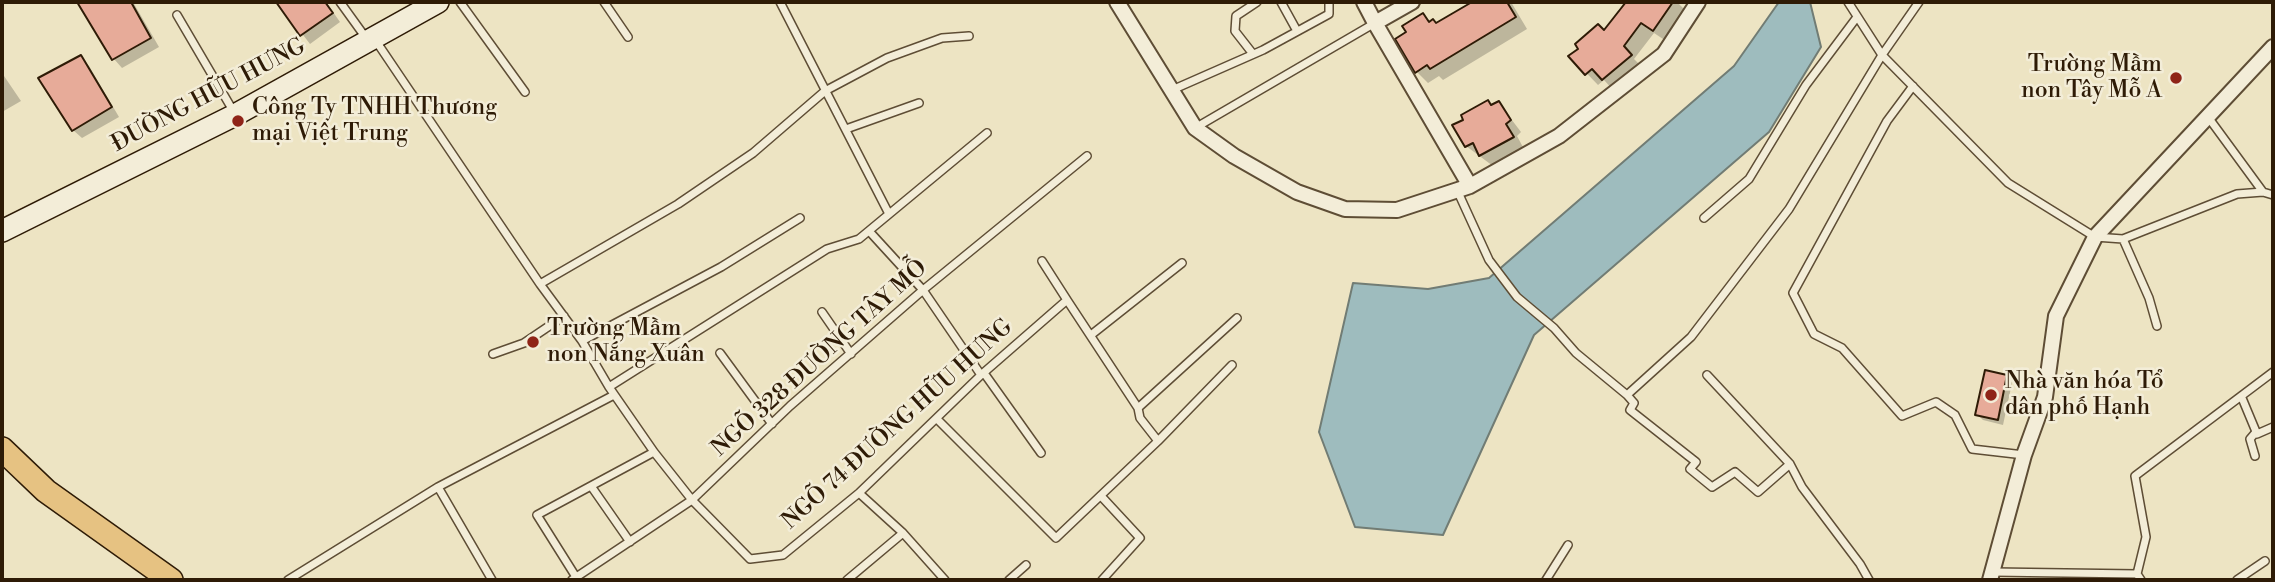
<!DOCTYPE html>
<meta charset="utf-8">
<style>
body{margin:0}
#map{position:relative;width:2275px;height:582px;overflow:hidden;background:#ede4c3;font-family:"Libre Bodoni",serif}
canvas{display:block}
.frame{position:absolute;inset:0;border:4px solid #2e1b06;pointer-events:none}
</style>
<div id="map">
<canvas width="2275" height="582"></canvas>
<div class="frame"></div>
</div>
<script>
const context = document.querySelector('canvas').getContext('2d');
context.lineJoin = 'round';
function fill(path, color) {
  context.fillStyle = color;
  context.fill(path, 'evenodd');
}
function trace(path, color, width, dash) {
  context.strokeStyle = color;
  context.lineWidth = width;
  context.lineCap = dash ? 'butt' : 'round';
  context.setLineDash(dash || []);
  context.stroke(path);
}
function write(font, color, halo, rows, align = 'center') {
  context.font = font + ' "Libre Bodoni",serif';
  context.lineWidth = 5;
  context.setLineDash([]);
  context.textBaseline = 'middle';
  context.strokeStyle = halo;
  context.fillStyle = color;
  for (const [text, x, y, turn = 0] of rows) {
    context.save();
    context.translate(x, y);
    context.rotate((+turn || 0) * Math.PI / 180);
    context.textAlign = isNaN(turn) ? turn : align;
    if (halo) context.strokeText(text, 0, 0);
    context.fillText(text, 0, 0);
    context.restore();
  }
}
const water = new Path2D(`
 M 1779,2 L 1810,2 L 1821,47 L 1769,132 L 1534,335 L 1443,535 L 1355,527 L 1319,432 L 1353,283 L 1428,289 L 1489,278 L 1734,66 Z`);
fill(water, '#9ebcbe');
trace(water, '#717c74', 2);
fill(new Path2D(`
 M 83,2 L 133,2 L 159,47 L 122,68 L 114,59 L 80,3 Z
 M 278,2 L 326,2 L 340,22 L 310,44 Z
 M 1475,2 L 1511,2 L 1527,29 L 1443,80 L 1439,76 L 1428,83 L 1416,71 L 1409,32 L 1422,15 L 1436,25 Z
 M 1620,2 L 1677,2 L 1686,11 L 1666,41 L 1654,33 L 1634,59 L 1642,67 L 1614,91 L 1604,80 L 1598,85 L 1571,57 L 1604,32 L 1624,6 Z
 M 80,57 L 89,66 L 119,117 L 82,138 L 73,130 Z
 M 2,73 L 21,101 L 2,112 Z
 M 1499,103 L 1521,132 L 1517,136 L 1524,149 L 1493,166 L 1466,146 L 1492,107 Z
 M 2007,377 L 2012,383 L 2003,425 L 1983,420 L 1977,414 Z`), '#0003');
const building = new Path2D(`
 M 77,2 L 131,2 L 151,38 L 112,60 Z
 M 276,2 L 325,2 L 333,13 L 300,36 Z
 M 1472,2 L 1507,2 L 1516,17 L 1430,69 L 1427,65 L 1415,73 L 1395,39 L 1406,32 L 1402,26 L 1423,13 L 1429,22 L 1433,19 L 1436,23 Z
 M 1626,2 L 1673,2 L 1653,31 L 1641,23 L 1624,46 L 1632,55 L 1602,80 L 1592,69 L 1585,75 L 1568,56 L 1578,49 L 1575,44 L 1598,24 L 1604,30 Z
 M 81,55 L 112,107 L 72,131 L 38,78 Z
 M 1488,100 L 1491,105 L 1499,101 L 1511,120 L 1506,124 L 1514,137 L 1479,156 L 1473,143 L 1465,147 L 1452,125 L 1463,120 L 1461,115 Z
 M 1985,370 L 2007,375 L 1998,420 L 1975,415 Z`);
fill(building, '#e7ab99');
trace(building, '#2e1b06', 2);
const service = new Path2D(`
 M 340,2 L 366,38
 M 460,2 L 525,92
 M 604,2 L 628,37
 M 780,2 L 889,214
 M 1281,2 L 1297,31
 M 1848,2 L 1882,55 L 2008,183 L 2095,237 L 2123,239 L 2237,194 L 2263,192 L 2273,195
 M 177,15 L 235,114
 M 376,41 L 540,284 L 582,341 L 609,387 L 654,452 L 692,500 L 750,559 L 783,555 L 859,493 L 981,375 L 1067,300 L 1138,408 L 1140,418 L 1158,441
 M 1253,54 L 1235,31 L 1236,16 L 1257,2
 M 1913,86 L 1887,121 L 1793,293 L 1814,334 L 1842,348 L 1902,416 L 1936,402 L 1955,415 L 1972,449 L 2024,455
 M 1172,90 L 1263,50 L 1329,14 L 1329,2
 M 2208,117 L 2263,192
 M 1195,128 L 1375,23
 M 846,129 L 919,103
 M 1457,190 L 1489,260 L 1517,297 L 1554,328 L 1576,353 L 1627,395 L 1634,403 L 1630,410 L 1696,462 L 1690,469 L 1712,487 L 1735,472 L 1758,492 L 1790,464
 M 1704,218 L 1749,179 L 1806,85 L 1857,17
 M 869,231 L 923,290 L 981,375
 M 2123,239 L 2149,298 L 2157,326
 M 1042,261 L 1067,300
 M 540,284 L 678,204 L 753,153 L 825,91 L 887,58 L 942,38 L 969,36
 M 822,312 L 851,354
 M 1091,335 L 1182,263
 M 582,341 L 721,267 L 800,218
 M 720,353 L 772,424
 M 493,354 L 524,343 L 564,316
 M 984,373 L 1041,453
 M 1707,375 L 1790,464 L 1802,487 L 1860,564 L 1869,580
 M 609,387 L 827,249 L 859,239 L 987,133
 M 1627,395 L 1691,337 L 1789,209 L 1882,55 L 1919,2
 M 2242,398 L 2257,434 L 2273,427
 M 1138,408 L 1237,318
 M 937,419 L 1056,538 L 1158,441 L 1232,365
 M 2255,456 L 2250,439 L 2256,432
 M 591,486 L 630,542
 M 438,487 L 492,580
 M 859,493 L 903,533 L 945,580
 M 1101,496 L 1140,538 L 1102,580
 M 1993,572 L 2137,574
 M 576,577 L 537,515 L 654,452
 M 288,580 L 438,487 L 614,395
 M 572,580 L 692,500 L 790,406 L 923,290 L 1087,156
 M 847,580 L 903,533
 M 1009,580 L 1026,565
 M 1546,580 L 1568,545
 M 2141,580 L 2137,574 L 2146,537 L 2135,476 L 2273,372
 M 2237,580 L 2265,561`);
const minor = new Path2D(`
 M 1117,2 L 1195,128 L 1234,156 L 1297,192 L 1345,209 L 1397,210 L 1470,186 L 1559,136 L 1664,54 L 1698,2
 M 1364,2 L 1375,23
 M 1412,2 L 1375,23 L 1470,186
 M 1990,580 L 2024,455 L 2045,397 L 2056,316 L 2095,237 L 2273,47`);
const secondary = new Path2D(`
 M 2,231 L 235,115 L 438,2`);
const primary = new Path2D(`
 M 2,449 L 46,491 L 171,580`);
trace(service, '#5e4d35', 10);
trace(minor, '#5e4d35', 18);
trace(secondary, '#2e1b06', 24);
trace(primary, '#2e1b06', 26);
trace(service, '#f3edd8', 7);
trace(minor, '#f3edd8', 14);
trace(secondary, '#f3edd8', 21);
trace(primary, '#e6c282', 23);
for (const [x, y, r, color] of [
 [2176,78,7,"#8f2418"],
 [238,121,7,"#8f2418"],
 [533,342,7,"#8f2418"],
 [1991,395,7,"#8f2418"]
]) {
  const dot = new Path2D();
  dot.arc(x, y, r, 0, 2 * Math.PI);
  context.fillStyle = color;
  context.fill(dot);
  trace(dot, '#f3edd8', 2.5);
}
write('23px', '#2e1b06', '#f3edd8', [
 ["Trường Mầm",2162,65,"right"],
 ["non Tây Mỗ A",2162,91,"right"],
 ["Công Ty TNHH Thương",252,108],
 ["mại Việt Trung",252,134],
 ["Trường Mầm",547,329],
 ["non Nắng Xuân",547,355],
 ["Nhà văn hóa Tổ",2005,382],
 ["dân phố Hạnh",2005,408]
], 'left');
write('23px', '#2e1b06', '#f3edd8', [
 ["ĐƯỜNG HỮU HƯNG",209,96,-28],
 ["NGÕ 328 ĐƯỜNG TÂY MỖ",820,359,-42],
 ["NGÕ 74 ĐƯỜNG HỮU HƯNG",898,425,-42]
]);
</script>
